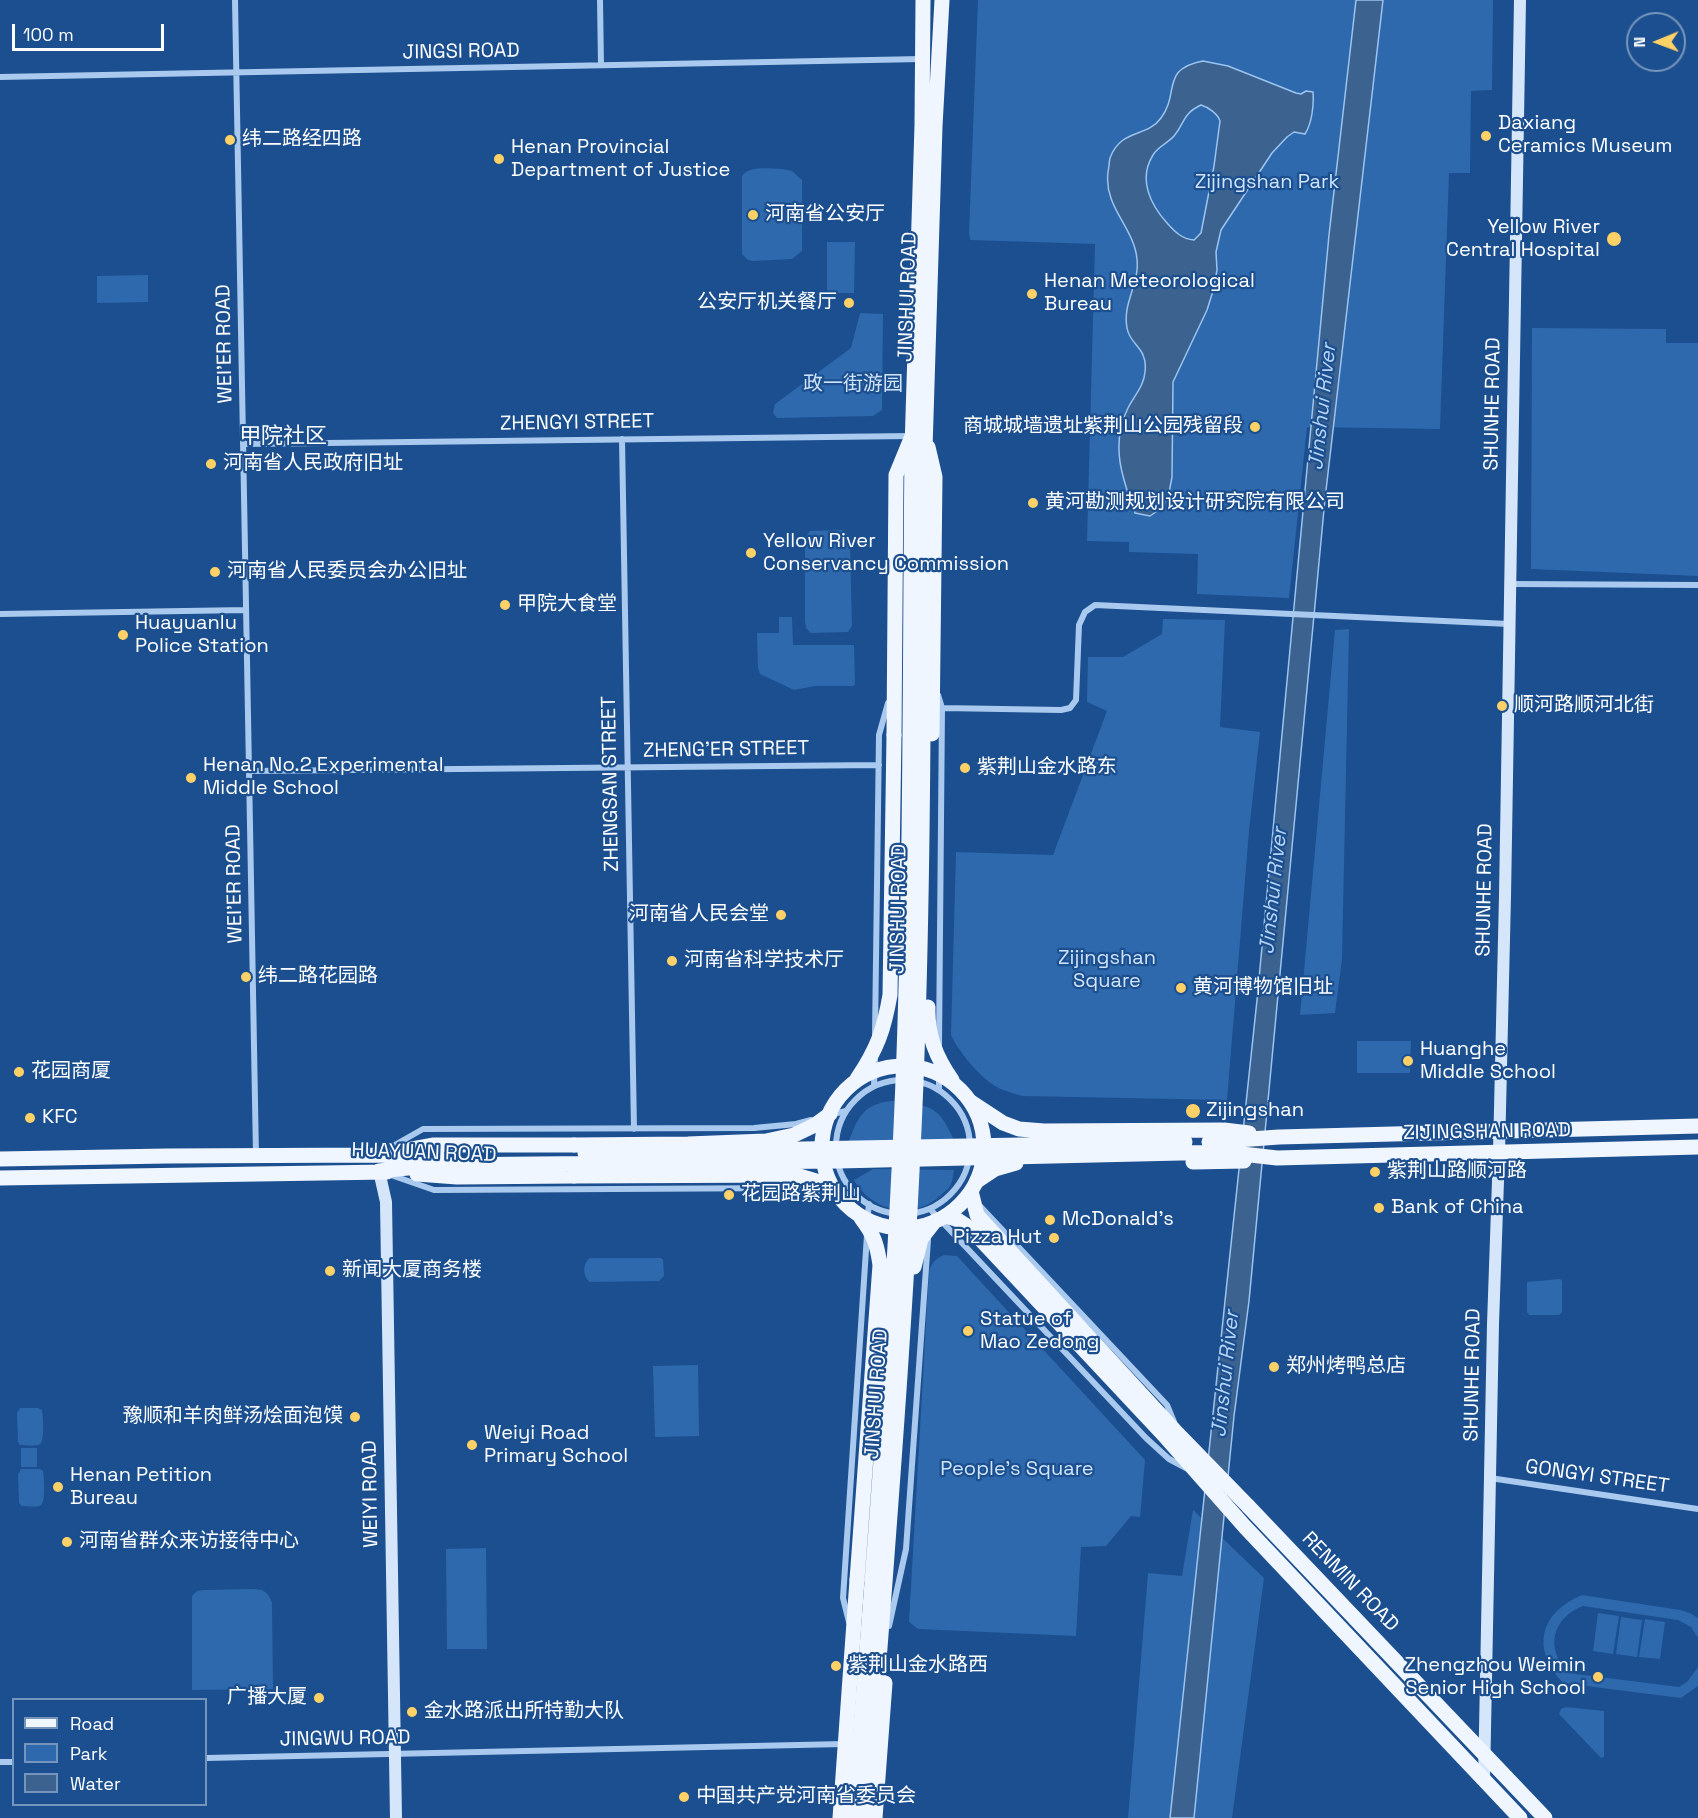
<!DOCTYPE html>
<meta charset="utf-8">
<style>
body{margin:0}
#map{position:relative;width:1698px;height:1818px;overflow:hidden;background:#1b4f8f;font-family:"Space Grotesk",sans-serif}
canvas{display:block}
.legend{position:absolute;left:12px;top:1698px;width:195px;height:108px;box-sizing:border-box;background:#1b4f8f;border:2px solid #7695bc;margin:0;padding:8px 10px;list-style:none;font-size:18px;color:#fff}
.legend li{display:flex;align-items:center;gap:12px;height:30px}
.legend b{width:30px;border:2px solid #7695bc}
.north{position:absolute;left:1626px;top:12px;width:60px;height:60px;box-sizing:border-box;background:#1b4f8f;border:2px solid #7695bc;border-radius:50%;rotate:269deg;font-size:16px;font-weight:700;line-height:24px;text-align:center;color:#fff}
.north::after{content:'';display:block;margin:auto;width:21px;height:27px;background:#ffd166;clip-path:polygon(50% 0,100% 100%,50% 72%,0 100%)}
.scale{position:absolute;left:12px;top:24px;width:152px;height:27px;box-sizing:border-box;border:3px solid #fff;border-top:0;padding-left:8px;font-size:18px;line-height:21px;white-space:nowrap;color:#fff;-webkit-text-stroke:4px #1b4f8f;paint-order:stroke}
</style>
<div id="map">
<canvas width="1698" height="1818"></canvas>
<ul class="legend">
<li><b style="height:8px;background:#f0f6ff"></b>Road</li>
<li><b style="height:16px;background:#2e69ad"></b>Park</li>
<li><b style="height:16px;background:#3c6290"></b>Water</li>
</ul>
<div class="north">N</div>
<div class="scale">100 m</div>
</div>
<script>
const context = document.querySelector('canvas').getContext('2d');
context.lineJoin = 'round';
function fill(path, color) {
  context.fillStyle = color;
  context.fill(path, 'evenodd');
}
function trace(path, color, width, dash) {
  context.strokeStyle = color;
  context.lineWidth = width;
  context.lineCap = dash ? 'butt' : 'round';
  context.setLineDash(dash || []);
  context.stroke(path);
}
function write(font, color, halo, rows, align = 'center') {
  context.font = font + ' "Space Grotesk","Noto Sans SC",sans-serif';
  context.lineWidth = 4.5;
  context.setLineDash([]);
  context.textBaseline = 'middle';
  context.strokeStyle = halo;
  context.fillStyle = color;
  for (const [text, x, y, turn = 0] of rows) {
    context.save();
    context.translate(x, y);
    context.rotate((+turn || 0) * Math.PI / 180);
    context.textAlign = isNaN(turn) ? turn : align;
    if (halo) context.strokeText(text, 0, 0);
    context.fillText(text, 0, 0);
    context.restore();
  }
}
fill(new Path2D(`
 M 978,0 L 1493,0 L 1492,90 L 1471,91 L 1470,173 L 1449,173 L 1440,429 L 1307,427 L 1289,598 L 1197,594 L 1198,554 L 1129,552 L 1129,542 L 1087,541 L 1095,244 L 970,240 L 969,233 Z
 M 782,169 L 792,171 L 802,180 L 802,251 L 792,259 L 753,261 L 748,260 L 742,254 L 742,176 C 750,165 770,169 782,169 Z
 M 827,242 L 855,242 L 854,293 L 827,293 Z
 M 148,275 L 148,302 L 97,303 L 97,276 Z
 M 860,313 L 883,314 L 882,410 L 873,416 L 777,418 L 773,413 L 775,404 L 851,348 Z
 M 1532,328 L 1666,329 L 1666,343 L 1698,343 L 1698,576 L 1531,569 Z
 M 843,530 L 847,533 L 850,545 L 852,626 L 848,632 L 811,633 L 806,628 L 805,621 L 805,537 L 810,531 Z
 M 779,617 L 792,617 L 793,645 L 854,645 L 855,684 L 853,686 L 815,686 L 794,690 L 760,674 L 758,668 L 757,633 L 779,633 Z
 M 1163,619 L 1225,620 L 1220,727 L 1260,732 L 1249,831 L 1227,1100 L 1022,1096 C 1013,1093 1003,1091 995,1086 C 980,1077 958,1051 951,1035 L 956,852 L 1053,855 L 1107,711 L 1087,702 L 1088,657 L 1123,657 L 1162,634 Z
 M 1349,629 L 1342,959 L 1335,1013 L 1300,1015 L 1335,630 Z
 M 1357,1041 L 1411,1041 L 1410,1073 L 1357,1073 Z
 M 899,1100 C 934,1108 938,1106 954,1140 L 847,1146 C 859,1114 863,1103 899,1100 Z
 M 873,1169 L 954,1170 C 953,1174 953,1180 951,1184 C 950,1188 945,1191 942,1194 C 915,1221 872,1212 854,1180 Z
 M 944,1255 L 957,1256 L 1145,1460 L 1140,1517 L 1131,1516 L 1106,1546 L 1081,1547 L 1076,1636 L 918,1629 L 909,1622 L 929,1271 C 932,1263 935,1259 944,1255 Z
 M 590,1258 L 661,1258 L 663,1260 L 664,1276 L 659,1281 L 590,1282 C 583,1277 582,1263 590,1258 Z
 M 1560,1279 L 1562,1281 L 1562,1312 L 1559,1315 L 1529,1315 L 1527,1312 L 1527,1282 Z
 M 698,1365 L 699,1436 L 655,1437 L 653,1366 Z
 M 20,1408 L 38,1408 L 42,1410 C 43,1416 45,1440 40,1444 C 36,1447 25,1445 20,1445 L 18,1442 L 17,1413 Z
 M 21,1448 L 37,1448 L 37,1467 L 21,1467 Z
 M 21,1469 L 40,1469 L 43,1471 C 44,1477 46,1501 41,1505 C 37,1508 26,1506 22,1506 L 19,1503 L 18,1474 Z
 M 1193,1510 L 1264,1578 L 1232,1818 L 1128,1818 L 1148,1573 L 1182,1576 Z
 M 486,1548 L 487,1649 L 447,1649 L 446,1549 Z
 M 254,1589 C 265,1590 268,1592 272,1603 L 273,1689 L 192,1690 L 192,1596 L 197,1591 L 204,1590 Z
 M 1582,1595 L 1680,1610 L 1690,1613 L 1698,1618 L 1698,1638 L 1691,1627 L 1678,1620 L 1583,1606 C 1552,1618 1545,1648 1568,1673 L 1679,1687 L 1687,1682 L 1698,1667 L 1698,1686 L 1681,1698 L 1563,1683 C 1531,1649 1539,1613 1582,1595 Z
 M 1598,1613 L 1619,1616 L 1613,1654 L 1593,1651 Z
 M 1621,1617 L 1642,1620 L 1637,1657 L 1616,1654 Z
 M 1645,1619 L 1665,1622 L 1660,1659 L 1639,1657 Z
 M 1566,1707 L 1604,1711 L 1604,1757 L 1601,1758 L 1559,1714 L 1561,1709 Z`), '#2e69ad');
const water = new Path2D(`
 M 1356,0 L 1383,0 L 1325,499 L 1249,1301 L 1234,1416 L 1194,1818 L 1170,1818 L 1257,1000 L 1329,235 Z
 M 1203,61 L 1228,66 L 1296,93 L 1301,94 L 1306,91 L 1313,92 C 1314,105 1312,123 1305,134 L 1294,132 L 1287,137 L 1272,153 L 1221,230 L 1216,252 L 1217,270 L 1213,291 L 1207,310 L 1173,382 L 1172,477 L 1168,498 L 1160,509 L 1150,516 L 1135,513 C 1122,478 1110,444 1128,408 C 1134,396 1144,386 1145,372 C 1148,347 1130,346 1127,328 C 1123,306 1135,290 1137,270 C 1141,231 1103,211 1108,172 C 1109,168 1109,162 1110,158 C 1121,128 1147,138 1161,118 C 1180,93 1160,69 1203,61 ZM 1201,105 C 1208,107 1218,114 1220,121 L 1214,166 L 1201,233 L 1194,240 C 1182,239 1175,232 1167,223 C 1150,204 1138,179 1153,155 C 1157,147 1168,143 1174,136 C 1185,123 1182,114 1201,105 Z`);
fill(water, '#3c6290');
trace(water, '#9cc4f0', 1.5);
trace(new Path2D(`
 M 235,0 L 256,1155
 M 600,0 L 601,65
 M 0,77 L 922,59
 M 622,439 L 634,1129
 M 243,444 L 911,436
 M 1510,584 L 1698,585
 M 0,614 L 246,610
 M 938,695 L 942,708 L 939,1046
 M 942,708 L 1061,710 L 1070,708 L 1076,700 L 1079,625 L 1085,612 L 1095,605 L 1509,624
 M 249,771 L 879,765
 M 875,1034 L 879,735 L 888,703
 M836 1147a67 67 0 1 1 134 0a67 67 0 1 1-134 0Z
 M 874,1086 L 875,1059
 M 939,1089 L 939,1066
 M 829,1115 L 846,1111
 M 386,1150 L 423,1129 L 754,1128 L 796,1124 L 811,1120
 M 388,1174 L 434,1190 L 793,1188 L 857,1195
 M 979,1205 L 1167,1405 L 1174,1422
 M 930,1209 L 1146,1438 L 1169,1459 L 1186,1468
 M 867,1222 L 869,1204
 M 1490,1478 L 1698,1509
 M 849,1622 L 843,1598 L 867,1235
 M 889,1626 L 906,1549 L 928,1240
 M 206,1758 L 844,1744
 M 0,1762 L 14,1762`), '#a9c9ee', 6);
trace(new Path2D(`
 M 379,1171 L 386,1202 L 396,1818
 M 1484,1780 L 1493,1324 L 1499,1152 L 1505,896 L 1520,0`), '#d6e6fa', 12);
trace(new Path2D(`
 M 928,447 L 935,477 L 932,734
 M 912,448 L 922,125 L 923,0
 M 925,449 L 935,126 L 942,0
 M 894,735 L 896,475 L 912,436
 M 971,1102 L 1003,1123 L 1019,1129 L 1044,1131 L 1224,1130 L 1249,1133
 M 1209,1142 L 1279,1137 L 1698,1126
 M 412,1149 L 434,1145 L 574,1145
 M 585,1153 L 1185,1142
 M 379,1155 L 438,1157
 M 0,1159 L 167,1156 L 379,1155 L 389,1153
 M 1193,1162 L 1244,1161
 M 379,1171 L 436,1165 L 838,1161 L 1224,1152 L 1277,1158 L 1698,1147
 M 417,1174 L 457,1177 L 574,1176
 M 0,1178 L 387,1172
 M 977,1181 L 995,1169 L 1016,1163
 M 946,1216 L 956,1219 L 970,1228 L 1163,1434 L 1245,1527 L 1520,1818
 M 1248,1506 L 1545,1818
 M 840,1818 L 857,1580
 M 875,1818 L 885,1683`), '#f0f6ff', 15);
trace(new Path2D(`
 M 928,1007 C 927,1035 936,1057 952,1080
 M822 1147a81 81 0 1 1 162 0a81 81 0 1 1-162 0Z
 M 857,1079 C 877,1049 884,1030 890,995 L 894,735
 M 574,1145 L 688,1144 L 766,1141 L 794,1135 L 815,1125 L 830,1114
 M 574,1176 L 796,1175 L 826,1184 L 834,1192
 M 971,1191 L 977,1215 L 1178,1434 L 1248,1506
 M 914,1267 L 921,1239 L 935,1221
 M 857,1580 L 880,1265 C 877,1244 874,1235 861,1218
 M 854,1818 C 873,1564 895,1309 904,1054 C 911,852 910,650 912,448
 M 867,1818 C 886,1564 908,1310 917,1055 C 924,853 923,651 925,449`), '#f0f6ff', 15);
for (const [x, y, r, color] of [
 [1486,136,6,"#ffd166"],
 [230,140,6,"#ffd166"],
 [499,159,6,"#ffd166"],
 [753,215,6,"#ffd166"],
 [1614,239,8,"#ffd166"],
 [1032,294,6,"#ffd166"],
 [849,303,6,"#ffd166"],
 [1255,427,6,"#ffd166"],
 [211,464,6,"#ffd166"],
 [1033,503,6,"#ffd166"],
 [751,553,6,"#ffd166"],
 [215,572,6,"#ffd166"],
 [505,605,6,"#ffd166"],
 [123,635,6,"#ffd166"],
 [1502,706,6,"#ffd166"],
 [965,768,6,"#ffd166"],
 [191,778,6,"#ffd166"],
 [781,915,6,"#ffd166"],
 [672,961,6,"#ffd166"],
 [246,977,6,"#ffd166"],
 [1181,988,6,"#ffd166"],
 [1408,1061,6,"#ffd166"],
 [19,1072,6,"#ffd166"],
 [1193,1111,8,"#ffd166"],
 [30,1118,6,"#ffd166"],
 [1375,1172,6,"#ffd166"],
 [729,1195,6,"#ffd166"],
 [1379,1208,6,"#ffd166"],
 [1050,1220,6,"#ffd166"],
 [1054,1238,6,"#ffd166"],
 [330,1271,6,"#ffd166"],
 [968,1331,6,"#ffd166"],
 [1274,1367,6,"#ffd166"],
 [355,1417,6,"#ffd166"],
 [472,1445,6,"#ffd166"],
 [58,1487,6,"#ffd166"],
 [67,1542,6,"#ffd166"],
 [836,1666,6,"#ffd166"],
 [1598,1677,6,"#ffd166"],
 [319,1698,6,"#ffd166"],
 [412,1712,6,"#ffd166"],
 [684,1797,6,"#ffd166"]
]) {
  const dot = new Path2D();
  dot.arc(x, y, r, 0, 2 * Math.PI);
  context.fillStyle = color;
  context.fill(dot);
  trace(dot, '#1b4f8f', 2);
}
write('20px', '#fff', '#1b4f8f', [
 ["JINGSI ROAD",461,52,-1],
 ["JINSHUI ROAD",908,297,-88],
 ["WEI'ER ROAD",225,344,-91],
 ["SHUNHE ROAD",1493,404,-89],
 ["ZHENGYI STREET",577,423,-1],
 ["ZHENG'ER STREET",726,750,-1],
 ["ZHENGSAN STREET",611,784,-91],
 ["WEI'ER ROAD",235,884,-91],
 ["SHUNHE ROAD",1485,890,-89],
 ["JINSHUI ROAD",899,909,-89],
 ["ZIJINGSHAN ROAD",1487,1132,-1],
 ["HUAYUAN ROAD",424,1153,2],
 ["SHUNHE ROAD",1473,1375,-89],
 ["JINSHUI ROAD",877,1394,-86],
 ["GONGYI STREET",1597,1477,8],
 ["WEIYI ROAD",371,1494,-91],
 ["RENMIN ROAD",1350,1582,46],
 ["JINGWU ROAD",345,1739,-1]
]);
write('20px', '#fff', '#1b4f8f', [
 ["Daxiang",1498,124],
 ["Ceramics Museum",1498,147],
 ["纬二路经四路",242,140],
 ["Henan Provincial",511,148],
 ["Department of Justice",511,171],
 ["河南省公安厅",765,215],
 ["Yellow River",1600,228,"right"],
 ["Central Hospital",1600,251,"right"],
 ["Henan Meteorological",1044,282],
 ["Bureau",1044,305],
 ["公安厅机关餐厅",837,303,"right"],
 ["商城城墙遗址紫荆山公园残留段",1243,427,"right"],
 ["河南省人民政府旧址",223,464],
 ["黄河勘测规划设计研究院有限公司",1045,503],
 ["Yellow River",763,542],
 ["Conservancy Commission",763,565],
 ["河南省人民委员会办公旧址",227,572],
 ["甲院大食堂",517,605],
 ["Huayuanlu",135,624],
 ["Police Station",135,647],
 ["顺河路顺河北街",1514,706],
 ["Henan No.2 Experimental",203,766],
 ["Middle School",203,789],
 ["紫荆山金水路东",977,768],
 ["河南省人民会堂",769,915,"right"],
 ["河南省科学技术厅",684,961],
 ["纬二路花园路",258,977],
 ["黄河博物馆旧址",1193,988],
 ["Huanghe",1420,1050],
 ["Middle School",1420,1073],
 ["花园商厦",31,1072],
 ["Zijingshan",1206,1111],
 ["KFC",42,1118],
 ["紫荆山路顺河路",1387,1172],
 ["花园路紫荆山",741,1195],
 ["Bank of China",1391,1208],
 ["McDonald's",1062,1220],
 ["Pizza Hut",1042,1238,"right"],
 ["新闻大厦商务楼",342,1271],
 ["Statue of",980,1320],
 ["Mao Zedong",980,1343],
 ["郑州烤鸭总店",1286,1367],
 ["豫顺和羊肉鲜汤烩面泡馍",343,1417,"right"],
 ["Weiyi Road",484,1434],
 ["Primary School",484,1457],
 ["Henan Petition",70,1476],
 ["Bureau",70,1499],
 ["河南省群众来访接待中心",79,1542],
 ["紫荆山金水路西",848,1666],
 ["Zhengzhou Weimin",1586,1666,"right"],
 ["Senior High School",1586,1689,"right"],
 ["广播大厦",307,1698,"right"],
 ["金水路派出所特勤大队",424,1712],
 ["中国共产党河南省委员会",696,1797]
], 'left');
write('20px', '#cfe3fa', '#1b4f8f', [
 ["Zijingshan Park",1267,183],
 ["政一街游园",853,385],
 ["Zijingshan",1107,959],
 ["Square",1107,982],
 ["People's Square",1017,1470]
]);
write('italic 21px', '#b5d3f5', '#1b4f8f', [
 ["Jinshui River",1323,407,-84],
 ["Jinshui River",1274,891,-84],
 ["Jinshui River",1226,1374,-84]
]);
write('22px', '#fff', '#1b4f8f', [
 ["甲院社区",283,437]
]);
</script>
